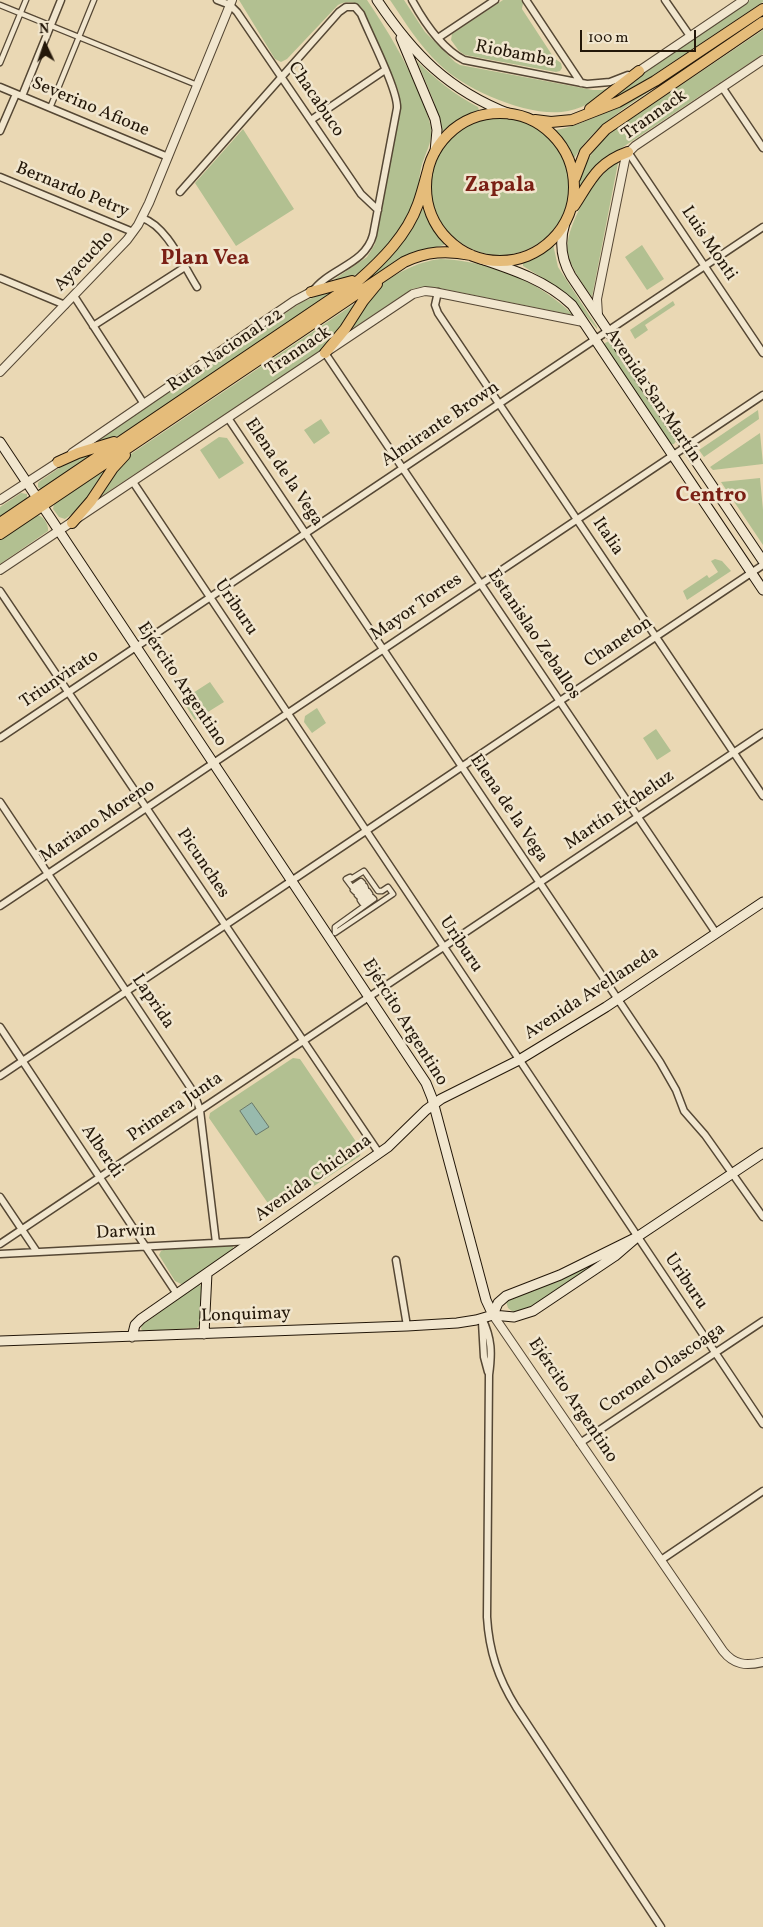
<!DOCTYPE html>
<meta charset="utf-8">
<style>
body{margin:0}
#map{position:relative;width:763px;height:1927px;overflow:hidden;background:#ead8b4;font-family:Vollkorn,serif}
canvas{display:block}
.north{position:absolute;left:20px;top:20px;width:50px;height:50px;-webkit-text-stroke:4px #f1e6ce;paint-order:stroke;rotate:357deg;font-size:14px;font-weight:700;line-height:20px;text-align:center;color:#231709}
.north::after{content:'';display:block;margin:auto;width:18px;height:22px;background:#231709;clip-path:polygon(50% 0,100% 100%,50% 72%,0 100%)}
.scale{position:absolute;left:580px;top:30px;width:116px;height:22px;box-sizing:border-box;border:2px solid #231709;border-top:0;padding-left:6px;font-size:15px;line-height:18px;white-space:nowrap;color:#231709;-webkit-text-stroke:4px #f1e6ce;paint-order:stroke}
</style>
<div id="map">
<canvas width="763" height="1927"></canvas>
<div class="north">N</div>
<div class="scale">100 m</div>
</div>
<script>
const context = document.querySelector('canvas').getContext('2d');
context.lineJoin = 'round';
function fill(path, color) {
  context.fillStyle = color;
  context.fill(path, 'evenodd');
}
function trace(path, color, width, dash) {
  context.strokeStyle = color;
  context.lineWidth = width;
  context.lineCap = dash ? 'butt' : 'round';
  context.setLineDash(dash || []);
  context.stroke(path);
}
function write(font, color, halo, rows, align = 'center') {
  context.font = font + ' Vollkorn,serif';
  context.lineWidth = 5;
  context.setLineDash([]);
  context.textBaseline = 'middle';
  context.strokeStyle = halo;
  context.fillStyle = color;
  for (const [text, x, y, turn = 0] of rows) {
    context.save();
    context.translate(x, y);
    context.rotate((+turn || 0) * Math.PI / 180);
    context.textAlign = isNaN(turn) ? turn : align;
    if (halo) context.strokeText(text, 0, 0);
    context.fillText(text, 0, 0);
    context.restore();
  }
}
fill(new Path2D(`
 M 239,0 L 367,0 C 389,33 405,59 420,96 C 424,106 429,117 431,128 C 433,143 424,155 421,168 C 419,177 419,186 416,195 C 408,221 379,261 355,275 C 346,281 334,283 323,287 L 367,257 L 375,244 L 400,111 L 399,92 L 364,11 C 358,1 347,0 338,5 L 287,59 L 281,62 L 275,59 Z
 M 390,0 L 404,0 L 425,32 L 455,62 L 460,65 L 593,90 L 602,90 L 615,86 C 600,97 587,107 568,111 C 531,119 465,90 439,64 C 419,45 405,22 390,0 Z
 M 503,0 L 521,0 L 523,3 L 522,9 L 554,58 L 561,63 L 562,68 L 560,71 L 556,72 L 465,55 L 459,51 L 451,40 L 452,34 Z
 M 750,0 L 763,0 L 763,2 L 646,80 L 597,107 L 636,77 Z
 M 763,30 L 763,54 L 599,163 L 577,195 C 582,168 588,155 607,135 Z
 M 417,61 C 435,79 455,95 478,107 L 479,110 L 459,120 L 442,131 L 434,102 Z
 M 658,85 C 629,106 594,125 575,157 L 573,157 L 564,142 L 555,132 L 556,130 C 587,125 630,100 658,85 Z
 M431 186a69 69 0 1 1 138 0a69 69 0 1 1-138 0Z
 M 243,129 L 294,209 L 236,246 L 195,183 Z
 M 618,162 L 618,163 L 592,297 C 583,284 571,269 568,253 C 563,229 597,172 618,162 Z
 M 421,209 L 425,210 L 430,224 L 444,243 L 444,245 L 414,252 L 349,293 C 376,267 406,244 421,209 Z
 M 553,244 L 558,267 L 597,327 L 597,329 L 574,301 L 562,290 L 523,266 L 523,262 L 537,256 Z
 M 642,245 L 664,279 L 647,290 L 625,257 Z
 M 441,259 C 488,261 540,281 573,315 L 434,287 L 422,287 L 412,289 L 347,332 C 356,319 364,305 373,293 C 388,276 418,261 441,259 Z
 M 343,286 L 120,435 L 88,446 L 302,302 Z
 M 673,301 L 675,305 L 645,325 L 648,330 L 635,339 L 630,330 Z
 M 354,304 C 345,322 335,338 319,352 L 97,499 L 114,472 L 128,456 Z
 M 609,341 L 611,341 L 677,440 L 674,444 L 669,445 L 603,346 L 605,343 Z
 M 758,410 L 759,419 L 704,457 L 699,450 Z
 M 321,419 L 330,433 L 314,444 L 304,430 Z
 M 760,433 L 763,464 L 713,470 L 710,467 Z
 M 219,437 L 227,438 L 244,463 L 219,479 L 200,450 Z
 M 102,449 L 42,490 L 38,487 L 38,483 L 40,481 L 68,462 Z
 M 109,467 C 97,487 85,506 65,519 L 59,517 L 53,509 L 54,504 Z
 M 760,478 L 763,510 L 763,545 L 721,482 Z
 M 21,493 L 27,494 L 27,500 L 0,518 L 0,507 Z
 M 37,515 C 43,515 49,525 48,531 L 0,564 L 0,540 Z
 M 715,559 L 722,561 L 731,571 L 687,600 L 683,591 L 707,575 L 709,578 L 718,572 L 711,561 Z
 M 210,682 L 224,702 L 195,720 L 182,700 Z
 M 317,708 L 326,723 L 312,733 L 304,722 L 305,716 Z
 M 656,729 L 671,751 L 657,760 L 643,738 Z
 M 293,1058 L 300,1059 L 361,1149 L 360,1156 L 274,1212 L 209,1118 L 210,1113 Z
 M 230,1245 L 233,1246 L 233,1249 L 185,1283 L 181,1284 L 175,1281 L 159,1255 L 161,1251 L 166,1249 Z
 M 605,1255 L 608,1258 L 530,1310 C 521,1313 514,1314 508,1308 L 506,1301 Z
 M 198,1285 L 203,1286 L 201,1322 L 197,1328 L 143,1331 L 141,1329 L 142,1325 Z`), '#b2c091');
const water = new Path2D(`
 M 252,1103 L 269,1127 L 256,1135 L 240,1111 Z`);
fill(water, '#98baad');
trace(water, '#69796b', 1);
const pedestrian = new Path2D(`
 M 0,5 L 197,85
 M 0,63 L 26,0
 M 50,108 L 94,0
 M 364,871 L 378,891 L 382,891 L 388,887 L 393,894 L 335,933 L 335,927 L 374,899 L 372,897 L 362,903 L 360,900 L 370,894 L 368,891 L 359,897 L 357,895 L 366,889 L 365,886 L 355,892 L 353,890 L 363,883 L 361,881 L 352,887 L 346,879 L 350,877 L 351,879 Z`);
const minor = new Path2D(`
 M 217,0 L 230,5 L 237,12 L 361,194 L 378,210
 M 412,0 C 424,22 441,48 464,60 L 587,84 L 610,82 L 628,75
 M 526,0 L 581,83
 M 665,0 L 690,36
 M 438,38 L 495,0
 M 0,87 L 168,157
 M 722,87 L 763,148
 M 22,96 L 61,0
 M 311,120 L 385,70
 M 0,131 L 16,94
 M 628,152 L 763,353
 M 0,177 L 133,232
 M 180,192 L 339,12 L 346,7 L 355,7 L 361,14 C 369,34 398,90 397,108 L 373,235 C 365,265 329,268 312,292
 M 142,218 C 167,226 183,265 197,287
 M 0,278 L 65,305
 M 438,292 L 435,305 L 438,313 L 763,796
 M 74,296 L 144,404
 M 93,326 L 185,267
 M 325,353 L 716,933
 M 228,418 L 660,1062 L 676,1090 L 684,1111 L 705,1135 L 763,1217
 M 133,482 L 763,1424
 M 0,591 L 379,1153
 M 0,738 L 763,227
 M 0,802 L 194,1093 L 200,1110 L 216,1243
 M 0,906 L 763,395
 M 0,1027 L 177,1294
 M 0,1076 L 763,565
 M 0,1197 L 37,1252
 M 0,1244 L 763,733
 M 0,1254 L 253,1241
 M 396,1260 L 407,1326
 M 482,1318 C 492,1339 492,1353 489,1375 L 487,1617 C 489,1651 498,1678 516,1707 L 661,1927
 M 482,1322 L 484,1357 L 488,1372
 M 580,1443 L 763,1321
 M 661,1560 L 763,1491`);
const tertiary = new Path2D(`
 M 639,71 L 744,0
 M 598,315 L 597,299 L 626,155 L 635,146 L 763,60
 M 0,372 L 127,240 L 138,225 L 149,203 L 232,0
 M 72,453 L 294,301 L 311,292
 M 0,500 L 63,459
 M 0,570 L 413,294 L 425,291 L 434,292 L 583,322
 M 493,1315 L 723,1651 C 734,1665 746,1666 763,1662`);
const secondary = new Path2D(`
 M 377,0 C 413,54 448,90 510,114
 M 401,38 L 435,119 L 437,130 L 435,152
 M 565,223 C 559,242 561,259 571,276 L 763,561
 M 481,259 C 514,270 547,281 572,305 L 763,590
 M 0,442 L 426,1083 L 432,1098 L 486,1300 L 493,1315
 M 493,1315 L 498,1303 L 506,1296 L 560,1275 L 637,1237 L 763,1153
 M 204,1334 L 207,1273
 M 132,1337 L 135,1325 L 141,1319 L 388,1147 L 426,1110 L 441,1099 L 519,1060 L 606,1007 L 763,902
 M 0,1341 L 407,1326 L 457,1323 L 476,1320 L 493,1315 L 514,1317 L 533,1311 L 615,1256 L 637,1237`);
const primary = new Path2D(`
 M 590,109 L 639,71
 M426 187a74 74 0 1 1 148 0a74 74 0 1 1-148 0Z
 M 535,120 L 551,122 L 572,120 L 618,102 L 655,81 L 763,9
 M 575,178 L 585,152 L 606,129 L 763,22
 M 574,206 C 591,180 597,163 628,152
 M 311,292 L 352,281
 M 325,353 L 345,329 L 363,301 L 377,284
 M 58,462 L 78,453 L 114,442
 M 0,523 L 358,281 C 382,260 407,235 418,204 C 422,193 425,181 428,170
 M 72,523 L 91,501 L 113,468 L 125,455
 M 0,534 L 404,262 C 427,251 447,250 471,255`);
trace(pedestrian, '#554734', 7);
trace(minor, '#554734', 9);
trace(tertiary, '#554734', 10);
trace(secondary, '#231709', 11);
trace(primary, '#231709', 12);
trace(pedestrian, '#f1e6ce', 4.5);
trace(minor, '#f1e6ce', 6);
trace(tertiary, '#f1e6ce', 8);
trace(secondary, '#f1e6ce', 9);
trace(primary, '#e5bc7a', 10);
write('18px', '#231709', '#f1e6ce', [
 ["Riobamba",515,55,11],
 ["Chacabuco",315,100,56],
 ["Severino Afione",90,108,23],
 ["Trannack",655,116,-35],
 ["Bernardo Petry",72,191,22],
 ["Luis Monti",708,244,56],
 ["Ayacucho",85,262,-46],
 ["Ruta Nacional 22",226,351,-34],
 ["Trannack",299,352,-34],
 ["Avenida San Martín",652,396,56],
 ["Almirante Brown",441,425,-34],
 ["Elena de la Vega",283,473,56],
 ["Italia",607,537,56],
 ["Uriburu",235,608,56],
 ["Mayor Torres",417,608,-34],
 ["Estanislao Zeballos",533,635,56],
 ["Chaneton",619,643,-34],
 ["Triunvirato",60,680,-34],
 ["Ejército Argentino",181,685,56],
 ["Elena de la Vega",508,809,56],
 ["Martín Etcheluz",620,811,-34],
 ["Mariano Moreno",98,822,-34],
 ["Picunches",202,864,56],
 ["Uriburu",460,945,56],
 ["Avenida Avellaneda",592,994,-33],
 ["Laprida",152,1002,56],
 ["Ejército Argentino",404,1023,58],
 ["Primera Junta",176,1108,-34],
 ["Alberdi",101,1152,56],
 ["Avenida Chiclana",314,1179,-35],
 ["Darwin",126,1233,-3],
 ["Uriburu",685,1282,56],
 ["Lonquimay",246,1316,-2],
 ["Coronel Olascoaga",663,1369,-34],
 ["Ejército Argentino",572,1401,56]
]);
write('bold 22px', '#7a1f14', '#f1e6ce', [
 ["Zapala",500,187],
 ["Plan Vea",205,260],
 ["Centro",711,497]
]);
</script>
